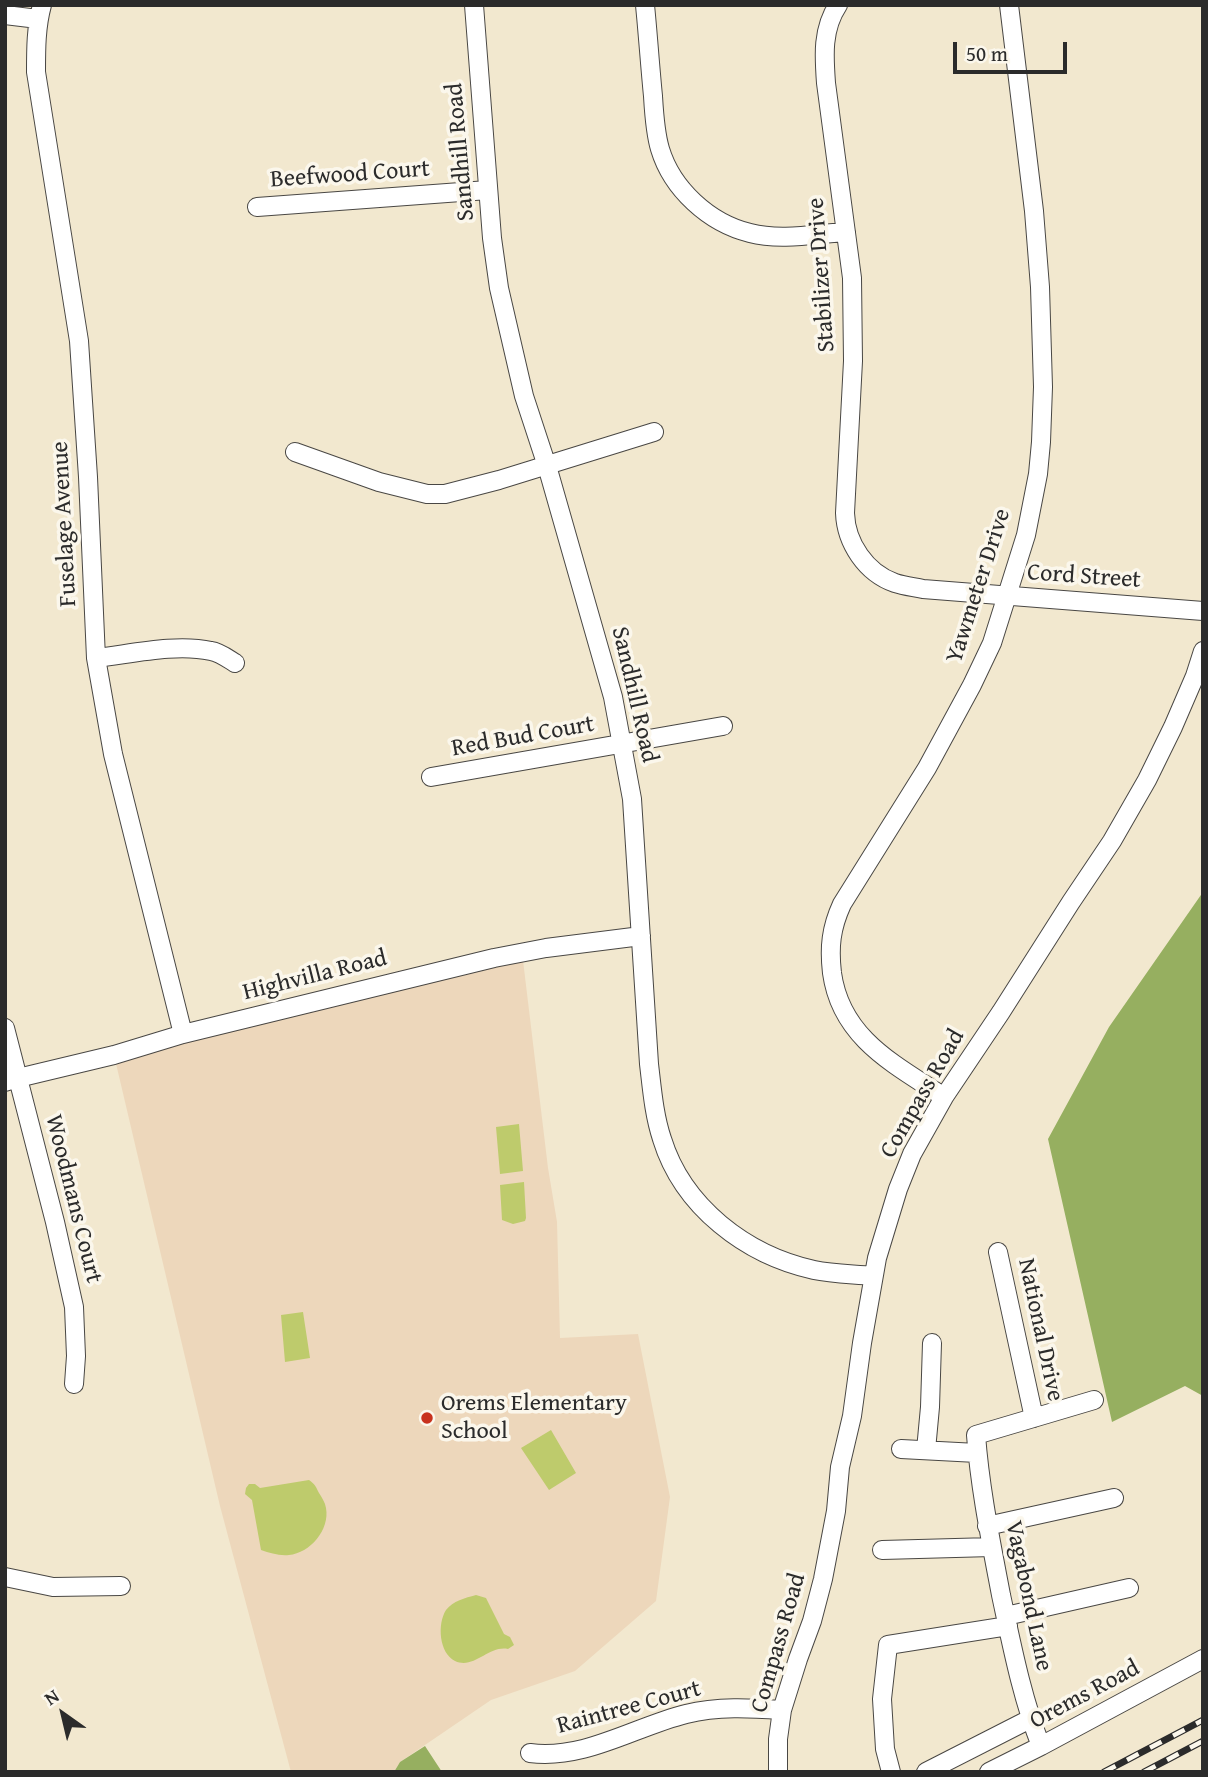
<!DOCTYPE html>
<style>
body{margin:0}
#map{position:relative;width:1208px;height:1777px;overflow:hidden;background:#f2e8cf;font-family:"Gentium Book Plus",serif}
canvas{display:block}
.frame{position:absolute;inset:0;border:7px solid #2b2b2b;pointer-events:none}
.north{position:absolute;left:28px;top:1679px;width:70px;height:70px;-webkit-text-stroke:5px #fbf7ec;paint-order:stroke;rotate:326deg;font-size:19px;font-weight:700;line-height:28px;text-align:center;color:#2b2b2b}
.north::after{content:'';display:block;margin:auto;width:24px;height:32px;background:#2b2b2b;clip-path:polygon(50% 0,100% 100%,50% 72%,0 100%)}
.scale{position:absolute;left:953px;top:42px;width:114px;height:32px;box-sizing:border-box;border:4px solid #2b2b2b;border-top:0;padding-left:9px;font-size:21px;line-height:24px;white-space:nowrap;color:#2b2b2b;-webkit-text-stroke:5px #fbf7ec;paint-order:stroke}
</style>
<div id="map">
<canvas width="1208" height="1777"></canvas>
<div class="frame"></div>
<div class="north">N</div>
<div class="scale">50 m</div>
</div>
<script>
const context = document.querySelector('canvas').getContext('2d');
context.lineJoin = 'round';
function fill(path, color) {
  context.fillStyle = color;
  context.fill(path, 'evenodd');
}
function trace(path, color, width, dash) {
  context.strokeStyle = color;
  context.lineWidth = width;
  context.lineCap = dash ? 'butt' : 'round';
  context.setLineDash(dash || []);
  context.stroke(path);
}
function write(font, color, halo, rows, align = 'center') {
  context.font = font + ' "Gentium Book Plus",serif';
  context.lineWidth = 7;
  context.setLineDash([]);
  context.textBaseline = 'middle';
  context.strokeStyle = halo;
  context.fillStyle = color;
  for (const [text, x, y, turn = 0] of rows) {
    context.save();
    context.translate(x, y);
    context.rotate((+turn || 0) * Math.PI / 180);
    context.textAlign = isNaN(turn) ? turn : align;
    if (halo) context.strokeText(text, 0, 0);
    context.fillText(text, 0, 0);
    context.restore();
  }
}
fill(new Path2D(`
 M 522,952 L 548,1168 L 557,1222 L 560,1338 L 638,1334 L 670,1497 L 656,1601 L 575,1671 L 491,1700 L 400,1762 L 394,1772 L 291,1772 L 220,1506 L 114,1055 Z`), '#edd7bb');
fill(new Path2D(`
 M 519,1124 L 523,1171 L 500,1174 L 496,1127 Z
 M 524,1182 L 526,1218 L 525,1221 L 513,1224 L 502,1220 L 500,1185 Z
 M 303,1312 L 310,1358 L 285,1362 L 281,1315 Z
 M 551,1430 L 576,1473 L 549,1490 L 521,1448 Z
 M 309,1480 C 315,1484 316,1487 319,1493 C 322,1498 325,1502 326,1508 C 330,1530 310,1553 289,1555 C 279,1556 270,1553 261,1550 L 252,1500 L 245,1494 L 246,1488 L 249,1484 L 255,1484 L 260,1488 Z
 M 476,1595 L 486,1598 L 504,1634 L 510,1637 L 514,1645 L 508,1649 C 489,1645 474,1670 455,1661 C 439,1653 437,1624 446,1610 C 453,1601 465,1598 476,1595 Z`), '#becb6c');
fill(new Path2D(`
 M 1203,892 L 1203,1396 L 1185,1386 L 1112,1422 L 1048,1139 L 1109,1027 Z
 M 425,1746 L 442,1772 L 394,1772 L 400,1762 Z`), '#96af60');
const minor = new Path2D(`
 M 42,5 C 36,27 36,49 36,72 L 79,341 L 88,477 L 96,658 L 113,754 L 183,1034
 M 474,5 L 492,238 L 499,288 L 524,396 L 547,466 L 613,697 L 632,799 L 649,1064 C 652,1089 654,1115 662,1139 C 683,1207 746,1255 814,1270 C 833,1274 854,1274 873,1276
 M 645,5 C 648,35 650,66 653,96 C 654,113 655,132 660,149 C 672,189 709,223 750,233 C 780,241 815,234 846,232
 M 838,5 C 822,29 824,56 826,83 L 852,278 L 853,361 L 845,513 C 846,543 866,573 895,583 C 904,586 914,587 923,589 L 1203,611
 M 5,15 L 38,19
 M 257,207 L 488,190
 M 295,452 L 379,482 L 427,494 L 445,494 L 499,480 L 654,432
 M 96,658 C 131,654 176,643 211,651 C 219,652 227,658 235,663
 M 431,777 L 723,726
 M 5,1028 L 55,1222 L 74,1307 L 76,1356 L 74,1384
 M 5,1082 L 18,1078 L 114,1055 L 183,1034 L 494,958 L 546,948 L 641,936
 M 944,1097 C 894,1064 841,1038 832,973 C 829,947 831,928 842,904 L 927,768 L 972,685 L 992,643 L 1026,535 L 1038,474 L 1041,442 L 1043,387 L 1040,287 L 1034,211 L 1009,5
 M 998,1252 L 1034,1418
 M 901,1449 L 977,1453
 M 926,1450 L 930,1407 L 932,1343
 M 987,1526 L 1114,1498
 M 882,1550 L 992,1547
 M 5,1577 L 53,1587 L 121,1586
 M 1006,1616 L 1129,1588
 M 1041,1746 C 1022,1698 1012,1646 1001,1595 C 991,1542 980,1489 976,1435 L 1094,1400
 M 530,1753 C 585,1760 634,1727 686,1714 C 718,1706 750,1708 782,1710
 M 778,1772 L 778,1739 L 782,1710 L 798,1659 L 812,1621 L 823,1579 L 836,1511 L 840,1467 L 852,1416 L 862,1343 L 877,1258 L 898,1189 L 912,1154 L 944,1097 L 1001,1012 L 1071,902 L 1112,841 L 1147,780 L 1173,727 L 1195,676 L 1203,651
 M 891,1772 L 885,1749 L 882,1699 L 888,1645 L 1008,1626
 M 926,1772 L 1030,1719
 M 989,1772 L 1041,1746 L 1203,1659`);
trace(minor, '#494744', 20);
trace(minor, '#fff', 18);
const rail = new Path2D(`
 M 1104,1772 L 1203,1720
 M 1144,1772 L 1203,1741`);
trace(rail, '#2b2b2b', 7);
trace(rail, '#fbf7ec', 4.5, [13]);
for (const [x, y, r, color] of [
 [427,1418,7,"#c8321e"]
]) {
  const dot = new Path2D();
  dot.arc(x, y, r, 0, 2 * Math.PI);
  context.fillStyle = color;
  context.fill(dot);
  trace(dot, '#fbf7ec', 2.5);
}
write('24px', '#2b2b2b', '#fbf7ec', [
 ["Sandhill Road",461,152,-95],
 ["Beefwood Court",350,175,-4],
 ["Stabilizer Drive",822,275,-94],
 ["Fuselage Avenue",65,524,-93],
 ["Cord Street",1084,577,4],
 ["Yawmeter Drive",979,586,-72],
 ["Sandhill Road",634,695,77],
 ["Red Bud Court",523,737,-10],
 ["Highvilla Road",315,976,-14],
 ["Compass Road",923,1094,-60],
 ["Woodmans Court",73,1199,76],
 ["National Drive",1040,1330,78],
 ["Vagabond Lane",1028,1596,78],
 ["Compass Road",779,1643,-74],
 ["Orems Road",1085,1695,-28],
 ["Raintree Court",629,1708,-15]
]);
write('24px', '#2b2b2b', '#fbf7ec', [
 ["Orems Elementary",441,1404],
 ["School",441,1432]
], 'left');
</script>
